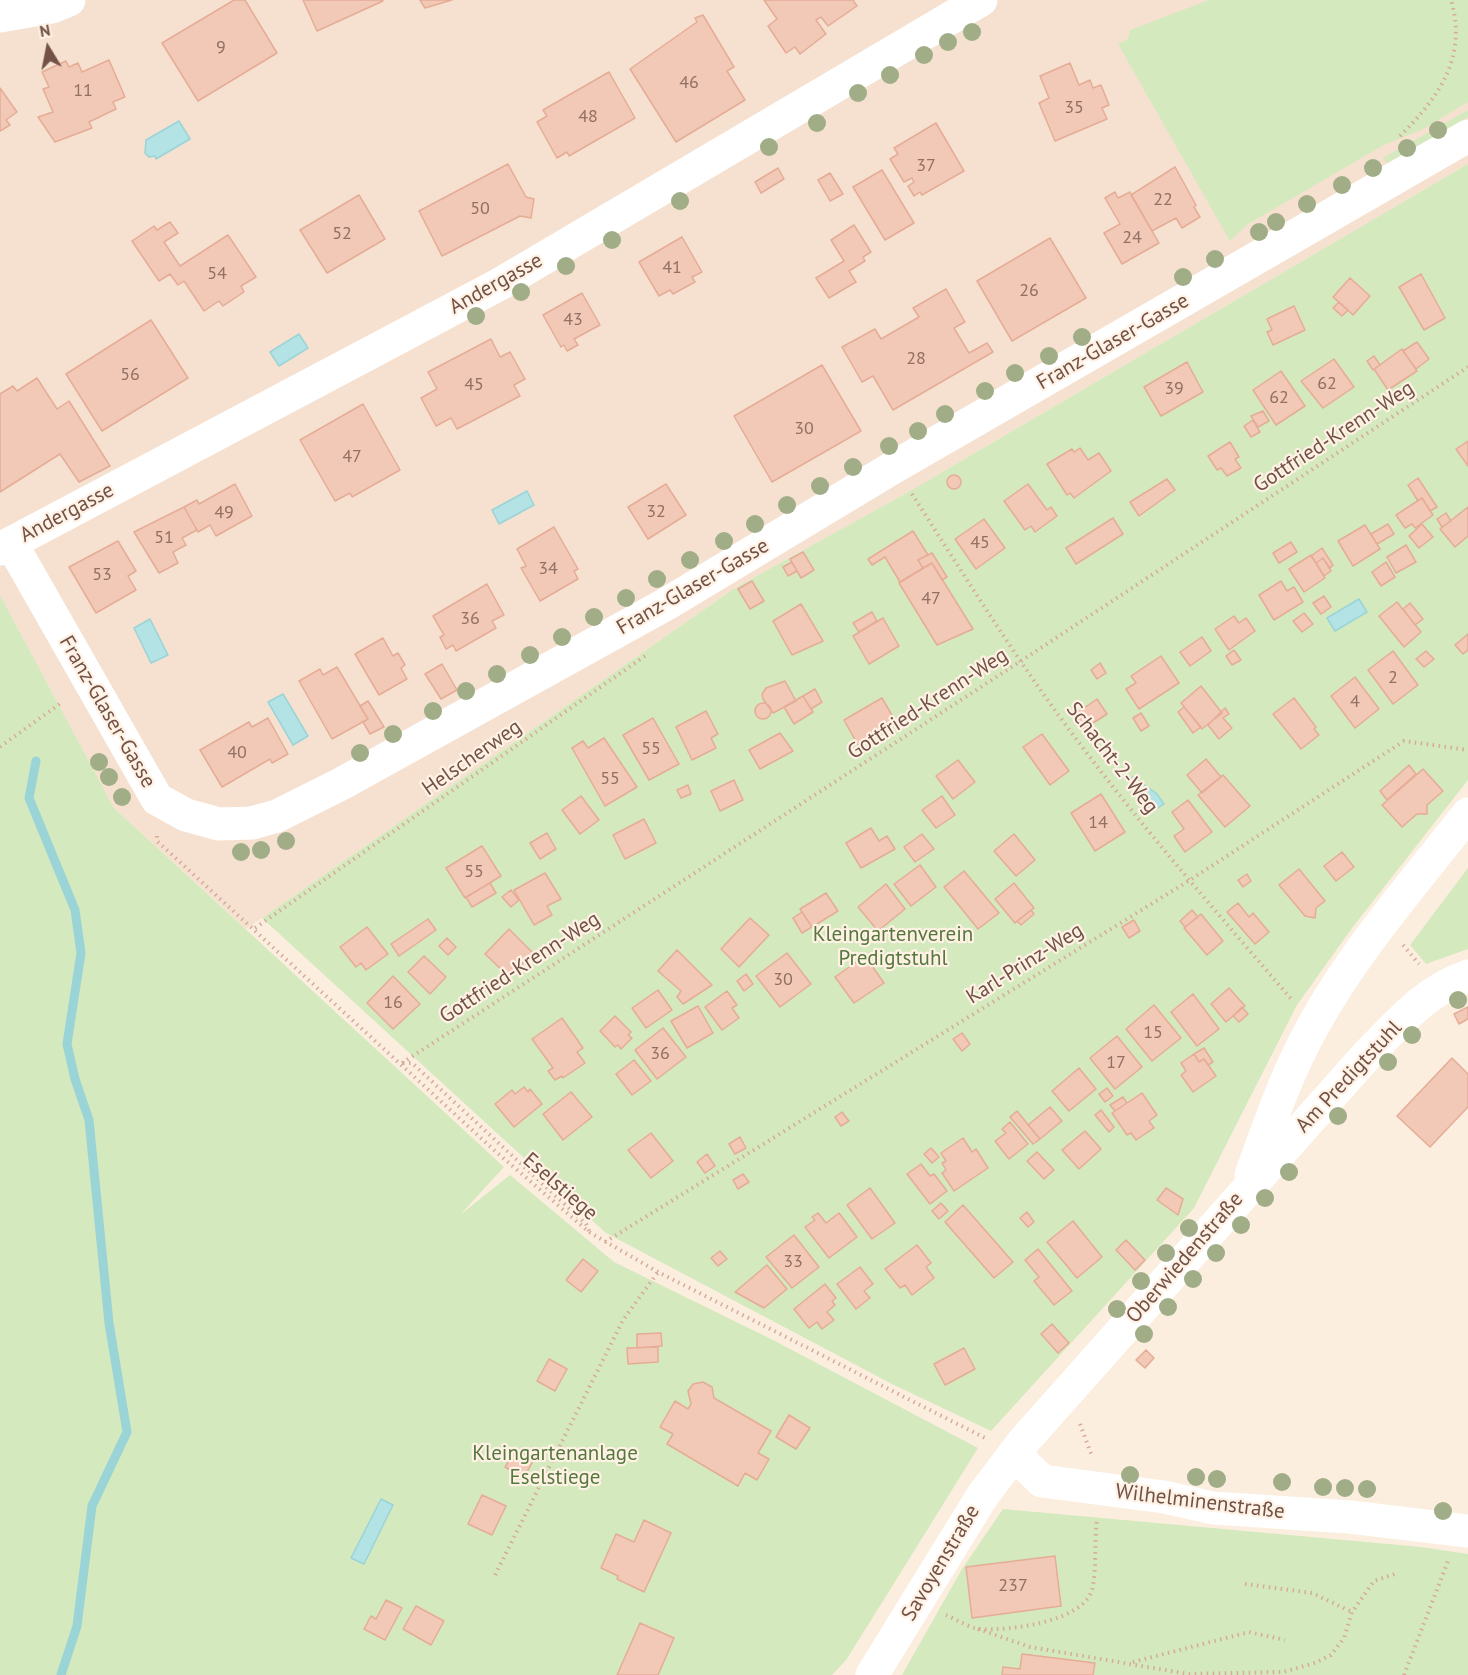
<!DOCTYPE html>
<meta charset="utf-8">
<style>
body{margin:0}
#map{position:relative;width:1468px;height:1675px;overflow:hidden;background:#fceedf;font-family:"PT Sans",sans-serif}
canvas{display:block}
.north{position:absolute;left:18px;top:18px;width:60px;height:60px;-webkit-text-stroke:4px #fff2e5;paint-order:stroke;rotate:350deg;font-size:16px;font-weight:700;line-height:24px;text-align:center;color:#725247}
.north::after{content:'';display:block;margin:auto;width:21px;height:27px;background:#725247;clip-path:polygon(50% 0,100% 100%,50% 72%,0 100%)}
</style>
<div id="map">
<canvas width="1468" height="1675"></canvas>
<div class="north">N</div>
</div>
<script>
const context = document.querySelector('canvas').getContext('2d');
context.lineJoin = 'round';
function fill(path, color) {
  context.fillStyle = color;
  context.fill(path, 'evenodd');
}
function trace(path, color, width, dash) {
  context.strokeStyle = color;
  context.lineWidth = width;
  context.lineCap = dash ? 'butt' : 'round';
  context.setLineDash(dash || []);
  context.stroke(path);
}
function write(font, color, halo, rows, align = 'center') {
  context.font = font + ' "PT Sans",sans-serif';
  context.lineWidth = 4.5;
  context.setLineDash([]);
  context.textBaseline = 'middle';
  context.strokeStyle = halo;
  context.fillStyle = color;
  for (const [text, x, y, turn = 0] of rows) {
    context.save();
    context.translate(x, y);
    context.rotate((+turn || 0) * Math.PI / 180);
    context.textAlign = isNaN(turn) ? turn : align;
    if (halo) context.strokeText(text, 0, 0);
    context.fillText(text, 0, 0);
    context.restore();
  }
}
fill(new Path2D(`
 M 0,0 L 1468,0 L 1468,164 L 910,491 L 735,588 L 246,929 L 114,808 L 0,595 Z`), '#f6e1d0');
fill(new Path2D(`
 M 1209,0 L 1468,0 L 1468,102 L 1421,130 L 1384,145 L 1248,224 L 1230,241 L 1118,44 L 1128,39 L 1130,30 Z
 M 1468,110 L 1468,117 L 1387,163 L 1383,158 Z
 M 1468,164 L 1468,780 L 1352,928 L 1297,1005 L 1194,1208 L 991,1431 L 892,1384 L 606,1233 L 262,918 L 735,588 L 910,491 Z
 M 0,595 L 114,808 L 504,1167 L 460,1215 L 510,1175 L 614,1262 L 773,1340 L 978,1448 L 870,1622 L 846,1660 L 832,1675 L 0,1675 Z
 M 1468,868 L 1468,949 L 1426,964 L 1410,945 Z
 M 1003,1509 L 1421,1547 L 1468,1554 L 1468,1675 L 902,1675 L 962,1569 Z`), '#d4e9be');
const water = new Path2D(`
 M 179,121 L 190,139 L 156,159 L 155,156 L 149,157 L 145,153 L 146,140 Z
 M 299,334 L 308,348 L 279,366 L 270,352 Z
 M 527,491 L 534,505 L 499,524 L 492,510 Z
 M 1359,599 L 1367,612 L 1335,631 L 1327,618 Z
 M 150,619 L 168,655 L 151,663 L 134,628 Z
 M 283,694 L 308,736 L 293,745 L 268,702 Z
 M 1133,777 L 1156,793 L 1164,804 L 1152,812 L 1128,780 Z
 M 381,1499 L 393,1505 L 364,1564 L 351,1558 Z`);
fill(water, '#b4e3e5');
trace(water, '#9ad4d7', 1.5);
trace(new Path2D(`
 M 36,761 L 29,798 L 75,910 L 81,953 L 67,1044 L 75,1079 L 89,1120 L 109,1323 L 127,1432 L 92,1506 L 77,1626 L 61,1675`), '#9ad4d7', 9);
const building = new Path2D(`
 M 234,0 L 245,0 L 277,53 L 198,101 L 162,43 Z
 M 303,0 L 382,0 L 383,1 L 317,31 Z
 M 420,0 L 452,0 L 425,8 Z
 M 764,0 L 853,0 L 857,6 L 828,26 L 821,17 L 816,20 L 826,34 L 800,54 L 795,47 L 786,53 L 768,26 L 777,19 Z
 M 703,15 L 734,67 L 727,71 L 745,100 L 676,142 L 630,69 L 697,22 L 695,18 Z
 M 109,60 L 125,97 L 113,102 L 116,109 L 89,122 L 92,128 L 55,142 L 38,117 L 53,112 L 43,89 L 49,87 L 42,72 L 66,61 L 69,67 L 78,63 L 82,72 Z
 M 1070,63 L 1079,85 L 1090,80 L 1093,88 L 1101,85 L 1109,105 L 1102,108 L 1107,119 L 1055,141 L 1039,103 L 1049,98 L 1040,76 Z
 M 609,72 L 635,118 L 569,156 L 567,152 L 557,158 L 537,122 L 547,116 L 543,110 Z
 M 0,88 L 17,112 L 6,120 L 10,125 L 0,131 Z
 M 936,123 L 964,171 L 922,195 L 920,192 L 914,196 L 908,186 L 914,182 L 912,178 L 904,182 L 890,159 L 898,154 L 894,148 Z
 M 508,164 L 526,197 L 534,199 L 531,218 L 520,216 L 442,256 L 419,211 Z
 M 1175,167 L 1196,205 L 1194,207 L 1200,217 L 1182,228 L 1176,218 L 1152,231 L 1131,195 Z
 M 778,168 L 784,179 L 761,193 L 755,182 Z
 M 882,170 L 914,223 L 885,240 L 853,187 Z
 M 830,173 L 843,194 L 830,201 L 818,180 Z
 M 1115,192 L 1118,198 L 1130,192 L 1159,243 L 1122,264 L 1104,233 L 1120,224 L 1105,198 Z
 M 359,195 L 385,239 L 327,273 L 300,230 Z
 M 170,222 L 178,233 L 164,242 L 180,266 L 228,235 L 256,277 L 241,286 L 244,292 L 223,306 L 219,301 L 204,311 L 184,281 L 178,285 L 170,274 L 159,281 L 132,241 L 154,226 L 157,230 Z
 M 854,225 L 871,252 L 863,257 L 865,261 L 849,271 L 856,282 L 829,298 L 816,278 L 844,261 L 831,240 Z
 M 682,237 L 702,272 L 692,277 L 695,282 L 673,294 L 670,290 L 659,296 L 639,262 Z
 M 1050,238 L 1086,298 L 1012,341 L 977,281 Z
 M 1421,274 L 1445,318 L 1424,330 L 1399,287 Z
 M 1350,278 L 1370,296 L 1353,315 L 1333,297 Z
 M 946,289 L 965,322 L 954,328 L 969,353 L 987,343 L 993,352 L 893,410 L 873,376 L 862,382 L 842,347 L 875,329 L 881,339 L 919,317 L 913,308 Z
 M 582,293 L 600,325 L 574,339 L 578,345 L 567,351 L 564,345 L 561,347 L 543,315 Z
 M 1339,302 L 1348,310 L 1342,316 L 1333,308 Z
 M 1294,306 L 1305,330 L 1273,345 L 1267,332 L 1272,330 L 1267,319 Z
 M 151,320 L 188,378 L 102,431 L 66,374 Z
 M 491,339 L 500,357 L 510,352 L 525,379 L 514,385 L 520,396 L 457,429 L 451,418 L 436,426 L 421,398 L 437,389 L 428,372 Z
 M 1417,342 L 1429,359 L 1416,369 L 1403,351 Z
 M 1402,349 L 1417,371 L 1388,390 L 1374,369 Z
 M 1374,356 L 1380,365 L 1373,370 L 1367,361 Z
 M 1334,359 L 1354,387 L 1323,408 L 1301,381 Z
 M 1187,362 L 1203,392 L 1161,416 L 1144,387 Z
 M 822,365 L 861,431 L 772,482 L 734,416 Z
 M 1281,371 L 1305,406 L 1276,425 L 1253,390 Z
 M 37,378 L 57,409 L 69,401 L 110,466 L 79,482 L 60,454 L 0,492 L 0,394 L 13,386 L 17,391 Z
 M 363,404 L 400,470 L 352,497 L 350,493 L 335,501 L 300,440 Z
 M 1263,411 L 1269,421 L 1258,427 L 1251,416 Z
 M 1253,420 L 1260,432 L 1251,437 L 1244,426 Z
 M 1468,441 L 1468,466 L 1456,449 Z
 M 1230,442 L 1239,457 L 1235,459 L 1241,468 L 1227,476 L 1221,468 L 1217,470 L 1208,456 Z
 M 1080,448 L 1088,460 L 1099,453 L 1111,471 L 1074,498 L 1070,493 L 1067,495 L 1047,464 L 1072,449 L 1074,452 Z
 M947 482a7 7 0 1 1 14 0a7 7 0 1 1-14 0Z
 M 1418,478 L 1437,507 L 1430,511 L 1422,498 L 1418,501 L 1408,485 Z
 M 1167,479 L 1175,490 L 1139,516 L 1130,502 Z
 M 235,484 L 252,516 L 216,536 L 210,525 L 198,532 L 184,507 L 197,500 L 199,504 Z
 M 666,484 L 686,515 L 648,539 L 628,507 Z
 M 1028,484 L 1047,510 L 1051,507 L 1057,516 L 1035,532 L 1031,526 L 1025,530 L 1004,501 Z
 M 1422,498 L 1433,515 L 1415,528 L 1412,524 L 1405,528 L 1396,515 Z
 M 184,507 L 197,530 L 182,538 L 186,545 L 173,552 L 178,563 L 159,573 L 134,532 Z
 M 1468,507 L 1468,536 L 1455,547 L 1440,529 Z
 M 1446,513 L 1451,521 L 1442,527 L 1437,519 Z
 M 1113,518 L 1123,534 L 1076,564 L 1066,548 Z
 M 984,519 L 1005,548 L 976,569 L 955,539 Z
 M 1388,524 L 1394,534 L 1377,544 L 1371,534 Z
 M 1422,524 L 1433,537 L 1419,548 L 1409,536 Z
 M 1365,525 L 1380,549 L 1353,566 L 1338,541 Z
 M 554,527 L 578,569 L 574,571 L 578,579 L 540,601 L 521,568 L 526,566 L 517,549 Z
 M 913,531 L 928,555 L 918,560 L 923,568 L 900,582 L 885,557 L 872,565 L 868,559 Z
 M 118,541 L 136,571 L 128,576 L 136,590 L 96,613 L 69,567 Z
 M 1291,542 L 1297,552 L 1279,563 L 1273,553 Z
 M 1406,545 L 1416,562 L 1396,573 L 1387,557 Z
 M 1322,548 L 1333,565 L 1330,568 L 1323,558 L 1316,563 L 1311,556 Z
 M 803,552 L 814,570 L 801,578 L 790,559 Z
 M 932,553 L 947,577 L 942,580 L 932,563 L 923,568 L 918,560 Z
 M 1311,555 L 1325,578 L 1304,592 L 1289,569 Z
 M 1323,558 L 1331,571 L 1324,576 L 1316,563 Z
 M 792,562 L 797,571 L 788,576 L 783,567 Z
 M 1386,562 L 1395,577 L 1381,586 L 1372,572 Z
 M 932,563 L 973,629 L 937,645 L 899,583 Z
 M 752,581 L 764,601 L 750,609 L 738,589 Z
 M 1281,581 L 1287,591 L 1294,587 L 1303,602 L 1274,620 L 1259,595 Z
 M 487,584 L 504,615 L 492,621 L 496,628 L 456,651 L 453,645 L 446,649 L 440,637 L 444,635 L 433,616 Z
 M 1324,596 L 1331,607 L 1321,614 L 1313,603 Z
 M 1397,602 L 1421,632 L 1404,647 L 1379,616 Z
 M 1410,603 L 1423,619 L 1415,625 L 1403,609 Z
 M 801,604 L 823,641 L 792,655 L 773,621 Z
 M 872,612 L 877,621 L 859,632 L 853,623 Z
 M 1304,613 L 1313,624 L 1302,632 L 1293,621 Z
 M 1234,616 L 1239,623 L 1246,618 L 1255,631 L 1229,650 L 1215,629 Z
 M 883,618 L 899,646 L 869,664 L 853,636 Z
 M 1468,634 L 1468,650 L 1463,654 L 1455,645 Z
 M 1202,637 L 1211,651 L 1190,666 L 1180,652 Z
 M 383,638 L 393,656 L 398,653 L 405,665 L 401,668 L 407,679 L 379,695 L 355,654 Z
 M 1234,650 L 1241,660 L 1232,665 L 1226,656 Z
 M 1393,651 L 1418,685 L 1393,704 L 1368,670 Z
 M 1426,651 L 1434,659 L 1424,667 L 1416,659 Z
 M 1161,656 L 1179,683 L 1139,709 L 1126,689 L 1136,683 L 1131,676 Z
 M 1100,663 L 1106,673 L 1097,679 L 1091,670 Z
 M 442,664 L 457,690 L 441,699 L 425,674 Z
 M 337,667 L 368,719 L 332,739 L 299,681 L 320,669 L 323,675 Z
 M 1355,677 L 1379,709 L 1355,728 L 1331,696 Z
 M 785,681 L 796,701 L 773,713 L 763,699 L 762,694 L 766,688 Z
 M 1201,686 L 1222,713 L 1202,729 L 1181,703 Z
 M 815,689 L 822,702 L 811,709 L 803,696 Z
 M 803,696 L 813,712 L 794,724 L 784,707 Z
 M 882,698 L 896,722 L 858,745 L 844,720 Z
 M 1294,698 L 1316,727 L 1314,729 L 1319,735 L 1301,749 L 1273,714 Z
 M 1097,699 L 1107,714 L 1084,729 L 1074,715 Z
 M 368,701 L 384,727 L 370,734 L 363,722 L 368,719 L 360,706 Z
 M755 711a8 8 0 1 1 16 0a8 8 0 1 1-16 0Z
 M 1184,707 L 1201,727 L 1193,733 L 1178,712 Z
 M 1225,708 L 1229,714 L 1223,718 L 1232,728 L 1219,739 L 1208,725 Z
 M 706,711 L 718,734 L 711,738 L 716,748 L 692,760 L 676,727 Z
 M 1141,713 L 1149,726 L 1141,731 L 1133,718 Z
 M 268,718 L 288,754 L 272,763 L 270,759 L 222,787 L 200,750 L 249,722 L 252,727 Z
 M 653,718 L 679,764 L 649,780 L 623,735 Z
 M 780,733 L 793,751 L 760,769 L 749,750 Z
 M 1042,734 L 1069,771 L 1050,785 L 1023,747 Z
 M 604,738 L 637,787 L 605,806 L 572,748 L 583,741 L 588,748 Z
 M 1206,759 L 1221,777 L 1202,793 L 1187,775 Z
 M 958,760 L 975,782 L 953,799 L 936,776 Z
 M 1409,765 L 1416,774 L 1387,800 L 1380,791 Z
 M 1423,769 L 1443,791 L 1427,805 L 1427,814 L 1417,814 L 1402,827 L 1382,805 Z
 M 1223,775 L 1250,806 L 1225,827 L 1198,795 Z
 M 734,780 L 743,800 L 720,811 L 711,791 Z
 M 688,785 L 691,794 L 681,798 L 677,790 Z
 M 1101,794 L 1125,832 L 1095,851 L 1071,813 Z
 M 581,796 L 599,820 L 580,834 L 562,810 Z
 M 942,796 L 955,815 L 936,828 L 922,810 Z
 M 1188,800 L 1212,832 L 1185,852 L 1174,836 L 1184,829 L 1172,812 Z
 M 644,819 L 656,843 L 625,859 L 613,835 Z
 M 871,828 L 879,841 L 887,836 L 895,849 L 861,868 L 846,843 Z
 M 547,833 L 556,849 L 540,859 L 530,843 Z
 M 922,834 L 934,849 L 915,862 L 904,847 Z
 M 1014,834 L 1035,860 L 1016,876 L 994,851 Z
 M 482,846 L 501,876 L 465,898 L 446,868 Z
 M 1342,852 L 1354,867 L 1336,881 L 1324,866 Z
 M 920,865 L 936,887 L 911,906 L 894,884 Z
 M 1299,869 L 1325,901 L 1316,908 L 1315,918 L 1305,916 L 1279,885 Z
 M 964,871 L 999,913 L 978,929 L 944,887 Z
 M 545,873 L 561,899 L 547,906 L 552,915 L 534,925 L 514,890 Z
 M 1247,874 L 1251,881 L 1243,887 L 1238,880 Z
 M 490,883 L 496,893 L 472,907 L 466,897 Z
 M 1014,883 L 1034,908 L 1015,923 L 995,899 Z
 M 886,884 L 905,909 L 878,931 L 858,907 Z
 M 511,890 L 519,900 L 511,907 L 502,897 Z
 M 826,893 L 838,911 L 812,927 L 800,909 Z
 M 1238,903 L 1249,917 L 1253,913 L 1269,932 L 1255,944 L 1227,912 Z
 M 1031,910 L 1034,914 L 1021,925 L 1017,921 Z
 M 1192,910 L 1198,917 L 1185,927 L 1180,921 Z
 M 802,912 L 812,927 L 802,933 L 793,918 Z
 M 1201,914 L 1223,941 L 1207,955 L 1184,928 Z
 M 750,918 L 769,935 L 739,967 L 721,949 Z
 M 428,919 L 436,930 L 399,956 L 391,944 Z
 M 1134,920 L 1140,931 L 1129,938 L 1122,927 Z
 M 367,927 L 388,954 L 366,970 L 361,963 L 356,967 L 340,947 Z
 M 509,929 L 533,953 L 509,977 L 485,954 Z
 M 447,938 L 456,947 L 448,955 L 439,946 Z
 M 677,950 L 712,985 L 683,1004 L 677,997 L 681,991 L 658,971 Z
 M 787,953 L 811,984 L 780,1007 L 756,976 Z
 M 424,956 L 446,977 L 430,994 L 408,972 Z
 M 865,956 L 884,983 L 854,1003 L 835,977 Z
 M 746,974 L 753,984 L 744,991 L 737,981 Z
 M 393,976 L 420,1004 L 393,1029 L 367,1003 Z
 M 1229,988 L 1245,1006 L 1226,1022 L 1211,1004 Z
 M 658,990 L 672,1010 L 646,1028 L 632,1008 Z
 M 727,991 L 737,1005 L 732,1008 L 739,1018 L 722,1030 L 705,1007 Z
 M 1193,994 L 1219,1029 L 1197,1046 L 1171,1012 Z
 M 1154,1005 L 1181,1038 L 1152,1061 L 1126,1029 Z
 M 698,1006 L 713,1033 L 687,1048 L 671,1021 Z
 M 1242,1007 L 1248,1014 L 1239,1022 L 1233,1016 Z
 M 1468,1007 L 1468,1019 L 1459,1024 L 1454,1014 Z
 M 615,1016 L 631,1032 L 628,1035 L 632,1038 L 621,1049 L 618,1045 L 615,1047 L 600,1031 Z
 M 562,1018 L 583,1048 L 577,1052 L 585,1063 L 563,1078 L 562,1076 L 555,1080 L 548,1071 L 553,1068 L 532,1039 Z
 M 663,1028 L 686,1057 L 657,1079 L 635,1050 Z
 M 962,1033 L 970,1044 L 962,1051 L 953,1039 Z
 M 1117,1036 L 1142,1067 L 1115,1089 L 1090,1058 Z
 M 1204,1048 L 1213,1062 L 1208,1065 L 1204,1059 L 1199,1062 L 1194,1054 Z
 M 1194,1054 L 1199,1062 L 1204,1059 L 1216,1076 L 1193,1092 L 1181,1075 L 1186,1071 L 1181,1063 Z
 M 1452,1058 L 1468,1074 L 1468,1107 L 1430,1147 L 1397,1116 Z
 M 634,1060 L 651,1081 L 632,1095 L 616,1074 Z
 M 1079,1068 L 1096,1089 L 1069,1111 L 1052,1091 Z
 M 524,1087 L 528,1092 L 530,1089 L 542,1104 L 514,1127 L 495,1104 L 512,1090 L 515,1094 Z
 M 1107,1088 L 1113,1096 L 1105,1102 L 1099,1094 Z
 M 571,1092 L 592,1117 L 563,1140 L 543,1114 Z
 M 1142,1093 L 1157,1115 L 1149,1121 L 1154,1128 L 1136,1140 L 1131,1133 L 1127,1135 L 1112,1113 Z
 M 1123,1097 L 1127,1103 L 1115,1111 L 1110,1105 Z
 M 1050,1107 L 1062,1121 L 1040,1139 L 1028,1125 Z
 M 1101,1110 L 1114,1127 L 1109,1132 L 1095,1115 Z
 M 1017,1111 L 1040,1139 L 1033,1144 L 1010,1117 Z
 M 842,1112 L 849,1121 L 841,1126 L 835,1117 Z
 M 1010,1122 L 1028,1144 L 1009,1159 L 995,1141 L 1006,1133 L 1002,1129 Z
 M 1085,1131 L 1101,1149 L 1079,1169 L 1062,1150 Z
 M 651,1133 L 673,1161 L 651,1178 L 628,1150 Z
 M 740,1137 L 746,1148 L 735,1154 L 729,1144 Z
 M 963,1138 L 972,1152 L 976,1149 L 988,1168 L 954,1191 L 942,1173 L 946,1170 L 942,1163 L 946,1161 L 941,1153 Z
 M 931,1148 L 939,1157 L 932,1163 L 924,1154 Z
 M 1037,1152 L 1054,1170 L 1044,1179 L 1027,1161 Z
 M 707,1154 L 715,1166 L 705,1173 L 697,1162 Z
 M 921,1164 L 930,1176 L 934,1174 L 947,1191 L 930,1204 L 907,1174 Z
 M 743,1174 L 749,1182 L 738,1189 L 733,1180 Z
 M 870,1188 L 895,1223 L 872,1239 L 847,1205 Z
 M 1166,1188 L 1183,1199 L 1178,1215 L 1157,1200 Z
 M 941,1203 L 948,1211 L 939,1219 L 932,1211 Z
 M 963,1205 L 1013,1262 L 994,1278 L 945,1222 Z
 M 1027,1212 L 1034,1222 L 1028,1227 L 1020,1218 Z
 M 818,1213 L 826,1223 L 839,1213 L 857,1237 L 829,1258 L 805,1227 L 815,1220 L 812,1217 Z
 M 1073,1221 L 1102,1257 L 1077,1278 L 1047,1242 Z
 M 794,1235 L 819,1267 L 792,1288 L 766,1257 Z
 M 1126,1240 L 1145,1260 L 1135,1270 L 1116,1250 Z
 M 917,1245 L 931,1263 L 926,1267 L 934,1278 L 912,1295 L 905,1285 L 900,1288 L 885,1269 Z
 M 1038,1249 L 1072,1291 L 1054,1305 L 1034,1281 L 1039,1277 L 1025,1260 Z
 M 720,1251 L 727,1259 L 718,1266 L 711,1258 Z
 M 583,1259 L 598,1271 L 581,1292 L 566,1280 Z
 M 767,1265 L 787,1289 L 764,1308 L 735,1292 Z
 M 860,1267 L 873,1284 L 864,1291 L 870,1298 L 856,1309 L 837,1284 Z
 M 825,1284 L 836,1298 L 832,1301 L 835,1305 L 827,1312 L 834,1320 L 822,1329 L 817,1322 L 809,1328 L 794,1309 Z
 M 1052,1324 L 1069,1343 L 1058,1353 L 1041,1334 Z
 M 661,1333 L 662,1346 L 637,1348 L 637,1334 Z
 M 658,1347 L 658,1362 L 628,1364 L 627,1348 Z
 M 964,1348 L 975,1369 L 945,1385 L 934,1364 Z
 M 1146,1350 L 1154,1358 L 1145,1368 L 1136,1360 Z
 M 549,1359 L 567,1369 L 555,1391 L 537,1381 Z
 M 703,1382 L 712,1387 L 714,1398 L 771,1431 L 758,1453 L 769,1459 L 757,1480 L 745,1473 L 738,1486 L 667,1444 L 673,1434 L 660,1427 L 675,1401 L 688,1409 L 691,1404 L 688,1391 L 693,1384 Z
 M 789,1415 L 810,1428 L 796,1449 L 776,1437 Z
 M 515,1449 L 534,1459 L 524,1478 L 505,1467 Z
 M 482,1495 L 506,1506 L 492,1535 L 468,1524 Z
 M 644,1520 L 671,1533 L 644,1592 L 617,1579 L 618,1576 L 601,1568 L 616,1534 L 634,1542 Z
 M 1055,1556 L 1061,1606 L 972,1618 L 966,1567 Z
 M 386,1600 L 402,1608 L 385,1640 L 364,1629 L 371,1616 L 376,1619 Z
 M 416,1606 L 444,1621 L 431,1645 L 403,1629 Z
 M 640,1623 L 674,1638 L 658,1675 L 617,1675 Z
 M 1022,1654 L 1095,1663 L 1093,1675 L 1002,1675 L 1003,1667 L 1020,1669 Z`);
fill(building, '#f2c8b6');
trace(building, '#e5ac96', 1.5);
trace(new Path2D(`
 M 1400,136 C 1438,98 1468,58 1451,0
 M 912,494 C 966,578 1019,664 1080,744 C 1146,832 1220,916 1292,1000
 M 0,747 L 61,703
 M 157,836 L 157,841 L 494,1150 L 589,1232 L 658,1272 L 987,1439
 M 255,928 L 648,654
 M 1403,945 L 1419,964
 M 402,1063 L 1021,661 L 1468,367
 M 403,1063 L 412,1063 L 586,1224 L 589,1231
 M 605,1242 L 1190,880 L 1404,741 L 1468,750
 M 1080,1424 L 1092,1456
 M 495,1575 L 623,1320 L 658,1272
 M 1245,1584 L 1312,1593 L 1352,1612
 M 946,1615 C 956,1619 969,1628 980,1629 C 1009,1631 1082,1622 1092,1590 C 1097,1570 1094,1542 1097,1520
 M 978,1629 L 1030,1647 L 1189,1674 L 1283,1672 L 1315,1663 L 1331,1655 L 1344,1638 L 1352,1612 L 1374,1581 L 1395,1574
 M 1133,1662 L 1249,1632 L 1285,1640
 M 1404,1675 L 1448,1561`), '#d6ab9a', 4, [1.5, 4.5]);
trace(new Path2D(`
 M 0,16 L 52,7 L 69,0
 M 11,543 L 157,799 L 186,815 L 219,824 L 252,823 L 277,816 L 341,784 L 668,603 L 894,467 L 1468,136
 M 0,549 L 500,284 L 981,0
 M 1251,1175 C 1269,1125 1286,1075 1312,1028 C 1354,951 1414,883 1468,814
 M 1014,1454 L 1042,1481 L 1164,1497 L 1213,1508 L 1350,1517 L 1468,1531
 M 872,1675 L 983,1495 L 1024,1441 L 1368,1054 C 1399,1023 1425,991 1468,976`), '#fff', 33);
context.fillStyle = '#a0ad87';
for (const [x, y] of [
 [972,32],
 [948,42],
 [924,55],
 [890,75],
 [858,93],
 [817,123],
 [1438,130],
 [769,147],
 [1407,148],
 [1373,168],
 [1342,185],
 [680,201],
 [1307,204],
 [1276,222],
 [1259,232],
 [612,240],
 [1215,259],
 [566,266],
 [1183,277],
 [521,292],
 [476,316],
 [1082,337],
 [1049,356],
 [1015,373],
 [985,391],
 [945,414],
 [918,431],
 [889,446],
 [853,467],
 [820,486],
 [787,505],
 [755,524],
 [724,541],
 [690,560],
 [657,579],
 [626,598],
 [594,617],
 [562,637],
 [530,655],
 [497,674],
 [466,691],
 [433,711],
 [393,734],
 [360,753],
 [99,762],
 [109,777],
 [122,797],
 [286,841],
 [261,850],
 [241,852],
 [1458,1000],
 [1412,1035],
 [1388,1062],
 [1338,1116],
 [1289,1172],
 [1265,1198],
 [1241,1225],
 [1189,1228],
 [1166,1253],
 [1216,1253],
 [1193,1279],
 [1141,1281],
 [1168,1307],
 [1117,1309],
 [1144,1334],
 [1130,1475],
 [1196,1477],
 [1217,1479],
 [1282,1482],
 [1323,1487],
 [1345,1488],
 [1367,1489],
 [1443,1511]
]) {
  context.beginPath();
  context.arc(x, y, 9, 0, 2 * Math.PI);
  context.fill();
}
write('18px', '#927063', null, [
 ["9",221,48],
 ["46",689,83],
 ["11",83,91],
 ["35",1074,108],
 ["48",588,117],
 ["37",926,166],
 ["22",1163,200],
 ["50",480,209],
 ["52",342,234],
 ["24",1132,238],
 ["41",672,268],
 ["54",217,274],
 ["26",1029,291],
 ["43",573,320],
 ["28",916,359],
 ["56",130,375],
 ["62",1327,384],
 ["45",474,385],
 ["39",1174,389],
 ["62",1279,398],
 ["30",804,429],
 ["47",352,457],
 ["32",656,512],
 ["49",224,513],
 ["51",164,538],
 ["45",980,543],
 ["34",548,569],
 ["53",102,575],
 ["47",931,599],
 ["36",470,619],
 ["2",1393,678],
 ["4",1355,702],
 ["55",651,749],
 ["40",237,753],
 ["55",610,779],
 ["14",1098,823],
 ["55",474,872],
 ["30",783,980],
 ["16",393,1003],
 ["15",1153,1033],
 ["36",660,1054],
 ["17",1116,1063],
 ["33",793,1262],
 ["237",1013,1586]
]);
write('21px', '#725247', '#fff2e5', [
 ["Andergasse",496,284,-29],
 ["Franz-Glaser-Gasse",1113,342,-30],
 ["Gottfried-Krenn-Weg",1334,437,-33],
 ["Andergasse",67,513,-28],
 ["Franz-Glaser-Gasse",693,587,-30],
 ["Gottfried-Krenn-Weg",928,704,-33],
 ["Franz-Glaser-Gasse",107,712,60],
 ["Helscherweg",472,758,-35],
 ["Schacht-2-Weg",1112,758,52],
 ["Karl-Prinz-Weg",1025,964,-32],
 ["Gottfried-Krenn-Weg",520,968,-33],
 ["Am Predigtstuhl",1349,1077,-47],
 ["Eselstiege",560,1187,41],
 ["Oberwiedenstraße",1185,1258,-49],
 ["Wilhelminenstraße",1200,1502,7],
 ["Savoyenstraße",941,1563,-59]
]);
write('21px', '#55783f', '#fff2e5', [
 ["Kleingartenverein",893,935],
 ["Predigtstuhl",893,959],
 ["Kleingartenanlage",555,1454],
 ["Eselstiege",555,1478]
]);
</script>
